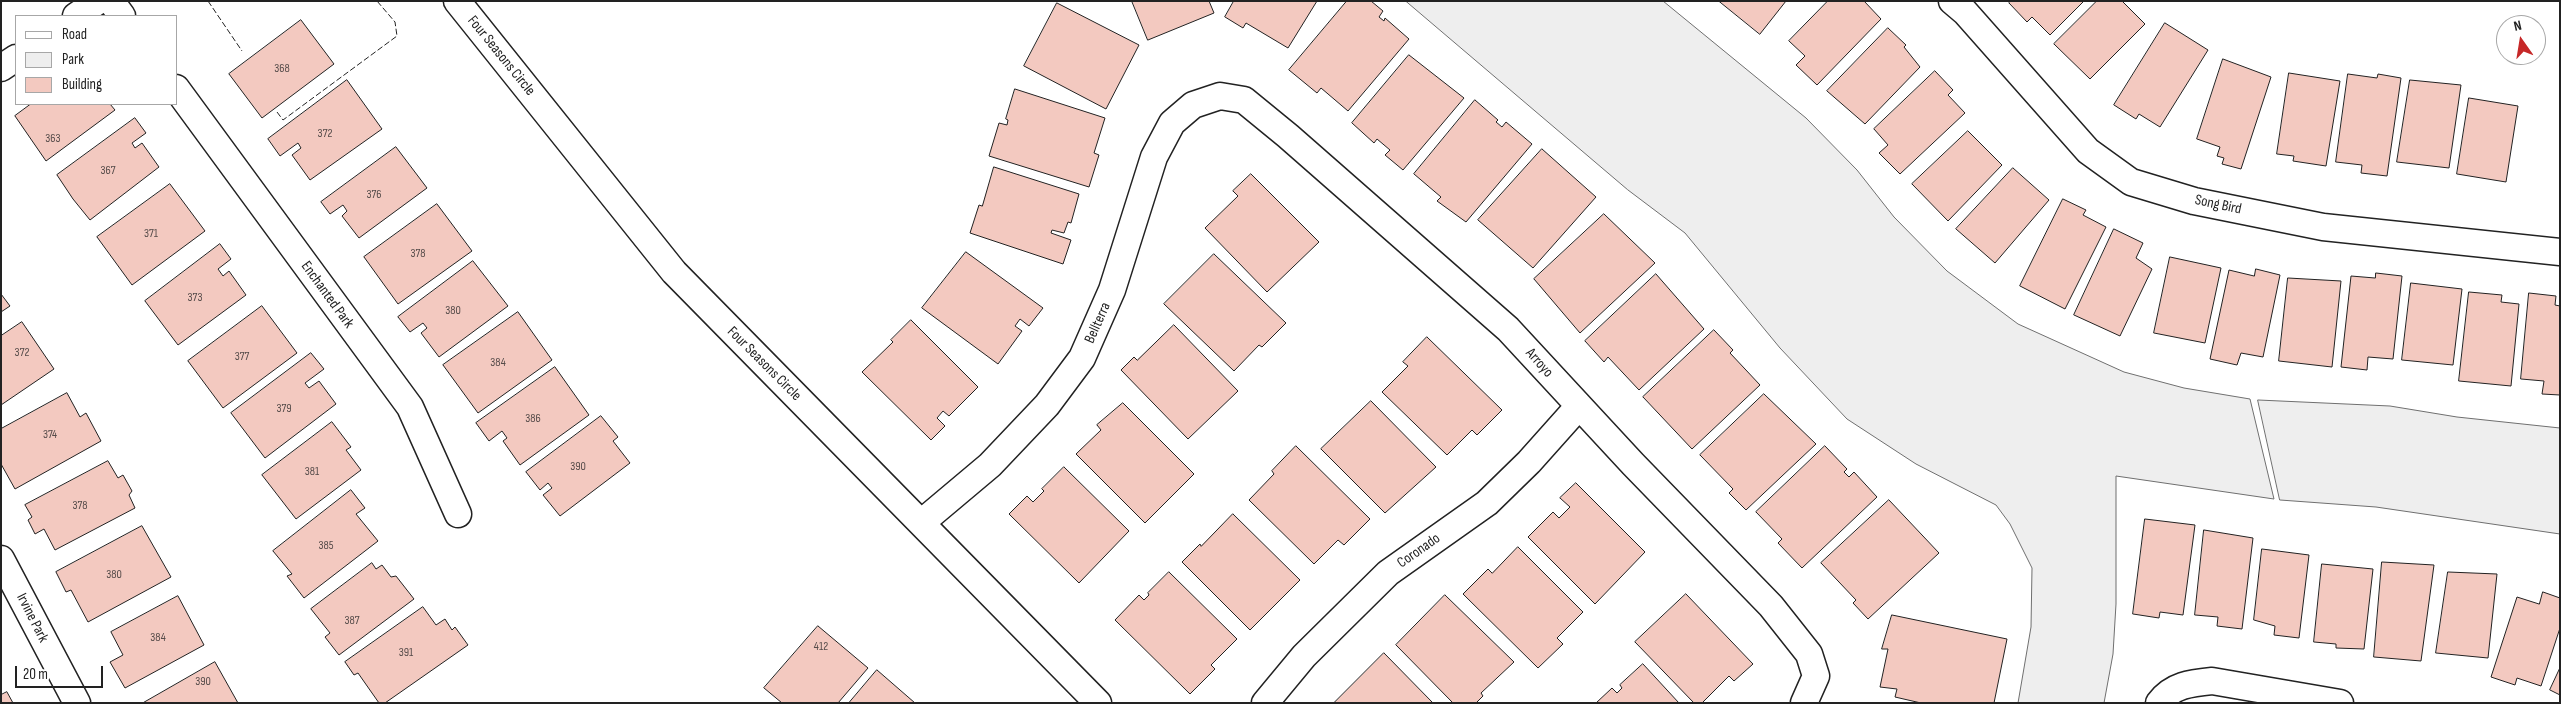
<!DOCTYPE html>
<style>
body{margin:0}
#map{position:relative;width:2561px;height:704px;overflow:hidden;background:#fff;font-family:"Sofia Sans Condensed",sans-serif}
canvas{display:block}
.frame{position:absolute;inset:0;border:2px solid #222;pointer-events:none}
.legend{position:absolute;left:15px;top:15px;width:162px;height:90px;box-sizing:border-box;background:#fff;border:1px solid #a7a7a7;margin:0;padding:6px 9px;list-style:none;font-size:15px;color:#222}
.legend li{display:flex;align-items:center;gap:10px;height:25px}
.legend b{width:25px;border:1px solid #a7a7a7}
.north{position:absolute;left:2496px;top:15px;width:50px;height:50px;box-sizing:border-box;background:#fff;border:1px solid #a7a7a7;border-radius:50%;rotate:347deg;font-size:14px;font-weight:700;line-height:20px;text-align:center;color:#222}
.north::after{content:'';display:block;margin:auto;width:18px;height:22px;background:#c62828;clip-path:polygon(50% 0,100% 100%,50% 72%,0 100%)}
.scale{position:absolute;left:15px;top:666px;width:88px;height:22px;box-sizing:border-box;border:2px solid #222;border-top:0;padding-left:6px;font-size:15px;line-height:18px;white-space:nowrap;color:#222;-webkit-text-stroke:4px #fff;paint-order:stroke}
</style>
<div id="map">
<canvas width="2561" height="704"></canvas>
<div class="frame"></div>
<ul class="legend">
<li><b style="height:6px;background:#fff"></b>Road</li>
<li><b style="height:14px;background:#eee"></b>Park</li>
<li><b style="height:14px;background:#f3c9c0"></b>Building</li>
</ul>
<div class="north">N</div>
<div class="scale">20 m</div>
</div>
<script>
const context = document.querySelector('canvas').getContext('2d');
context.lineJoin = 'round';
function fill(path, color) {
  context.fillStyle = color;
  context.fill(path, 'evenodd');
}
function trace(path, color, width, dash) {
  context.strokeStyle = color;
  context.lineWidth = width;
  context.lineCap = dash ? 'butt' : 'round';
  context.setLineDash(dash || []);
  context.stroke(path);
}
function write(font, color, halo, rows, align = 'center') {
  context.font = font + ' "Sofia Sans Condensed",sans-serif';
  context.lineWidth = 4;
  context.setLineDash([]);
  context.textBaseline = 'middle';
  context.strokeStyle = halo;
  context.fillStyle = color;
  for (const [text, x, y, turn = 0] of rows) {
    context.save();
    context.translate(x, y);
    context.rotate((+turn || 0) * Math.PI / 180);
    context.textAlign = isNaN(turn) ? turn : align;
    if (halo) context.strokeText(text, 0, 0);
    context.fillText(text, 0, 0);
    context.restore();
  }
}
const green = new Path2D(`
 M 1406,1 L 1663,1 L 1806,118 L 1857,170 L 1894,217 L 1947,271 L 2018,324 L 2124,372 L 2184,388 L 2250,399 L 2274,499 L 2116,476 L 2116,604 L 2113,654 L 2104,703 L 2018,703 L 2031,627 L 2032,568 L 2010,524 L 1996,505 L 1916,464 L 1847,419 L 1780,348 L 1685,233 L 1628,190 Z
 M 2258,400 L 2390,406 L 2457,417 L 2560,428 L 2560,534 L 2376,507 L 2280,500 Z`);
fill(green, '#eee');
trace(green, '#6f6f6f', 1);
const building = new Path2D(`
 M 1132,1 L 1209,1 L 1214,13 L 1148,40 Z
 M 1234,1 L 1317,1 L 1288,48 L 1246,23 L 1243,28 L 1225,17 Z
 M 1347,1 L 1371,1 L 1383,11 L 1379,17 L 1384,21 L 1385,18 L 1409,39 L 1348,111 L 1321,88 L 1317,93 L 1289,70 Z
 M 1719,1 L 1786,1 L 1760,34 Z
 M 1828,1 L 1864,1 L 1881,19 L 1817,85 L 1796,65 L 1805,56 L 1789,41 Z
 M 2011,1 L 2084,1 L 2050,35 L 2032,17 L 2027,22 L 2009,3 Z
 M 2097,1 L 2122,1 L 2145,24 L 2090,79 L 2054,44 Z
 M 1057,3 L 1139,45 L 1106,109 L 1024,66 Z
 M 301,20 L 334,64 L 262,118 L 229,74 Z
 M 2165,23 L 2208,50 L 2160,127 L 2139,114 L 2136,119 L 2114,105 Z
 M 1888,28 L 1906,45 L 1904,47 L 1920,67 L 1865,124 L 1827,91 Z
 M 1409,55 L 1464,98 L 1403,170 L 1385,155 L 1390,150 L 1377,139 L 1374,143 L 1352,123 Z
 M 2223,59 L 2271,77 L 2241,169 L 2222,164 L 2224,158 L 2217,156 L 2220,147 L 2197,139 Z
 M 1935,71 L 1953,90 L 1948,95 L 1965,113 L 1900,174 L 1879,153 L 1888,145 L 1874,129 Z
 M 2289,73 L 2340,81 L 2326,166 L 2293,161 L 2294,156 L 2277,154 Z
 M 2348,74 L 2377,78 L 2378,74 L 2401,78 L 2387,176 L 2361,173 L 2362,165 L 2336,162 Z
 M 347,80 L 382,129 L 310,180 L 292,155 L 301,148 L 298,143 L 280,156 L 268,139 Z
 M 2410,80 L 2461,85 L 2449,168 L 2397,162 Z
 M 1015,89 L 1105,118 L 1094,153 L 1099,155 L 1089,187 L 989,156 L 999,123 L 1007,125 L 1008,120 L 1006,119 Z
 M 2469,98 L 2518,106 L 2506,182 L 2457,174 Z
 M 1475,100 L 1498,120 L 1496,122 L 1502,127 L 1506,122 L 1532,144 L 1466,222 L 1437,201 L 1441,197 L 1414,174 Z
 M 31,104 L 110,104 L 115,110 L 46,161 L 15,116 Z
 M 135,118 L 146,133 L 132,143 L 135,148 L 142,143 L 159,167 L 90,220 L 73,199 L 57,175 Z
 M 1968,131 L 2002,165 L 1948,221 L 1912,184 Z
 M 396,147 L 427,188 L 359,238 L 342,216 L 347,211 L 343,205 L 330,214 L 321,202 Z
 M 1542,149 L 1596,197 L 1533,268 L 1478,220 Z
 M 994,167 L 1079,194 L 1071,223 L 1068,222 L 1064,233 L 1052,230 L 1051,233 L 1071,240 L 1063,264 L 970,233 L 979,205 L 982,206 Z
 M 2013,168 L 2049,200 L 1995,263 L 1956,229 Z
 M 1251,174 L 1319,242 L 1267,292 L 1205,228 L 1238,196 L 1233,191 Z
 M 170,184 L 205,231 L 132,285 L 97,237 Z
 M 2063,199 L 2086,210 L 2083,215 L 2106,227 L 2065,309 L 2020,286 Z
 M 437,204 L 472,251 L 398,304 L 364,257 Z
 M 1604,214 L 1655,263 L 1580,333 L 1534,279 Z
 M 2114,229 L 2143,243 L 2136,258 L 2152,269 L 2120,336 L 2074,315 Z
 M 220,244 L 231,259 L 218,269 L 223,276 L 229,271 L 246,295 L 178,345 L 145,301 Z
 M 966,252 L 1043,308 L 1029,326 L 1020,319 L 1015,326 L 1022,331 L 998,364 L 922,308 Z
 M 1214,254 L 1286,323 L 1262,347 L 1259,345 L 1234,371 L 1164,304 Z
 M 2170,257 L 2221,268 L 2205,343 L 2154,333 Z
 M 473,261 L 508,306 L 439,357 L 421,333 L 427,328 L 423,323 L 410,332 L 398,317 Z
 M 2256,269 L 2280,275 L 2263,357 L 2241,353 L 2237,365 L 2210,359 L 2229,270 L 2254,276 Z
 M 2376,273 L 2402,276 L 2393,359 L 2368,357 L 2367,370 L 2341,367 L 2351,276 L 2375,278 Z
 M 1656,274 L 1704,329 L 1639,390 L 1608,357 L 1604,362 L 1585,341 Z
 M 2288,278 L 2341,281 L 2332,367 L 2279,361 Z
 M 2411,283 L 2462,289 L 2453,365 L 2402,360 Z
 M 2469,292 L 2502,295 L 2501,302 L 2519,304 L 2511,386 L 2459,381 Z
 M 2529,293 L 2556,296 L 2555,305 L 2560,306 L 2560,395 L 2542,394 L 2544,381 L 2521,379 Z
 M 1,294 L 10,306 L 1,312 Z
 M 262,306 L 297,353 L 223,408 L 188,361 Z
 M 518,312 L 552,360 L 478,413 L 443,365 Z
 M 911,320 L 978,387 L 949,416 L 943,411 L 937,418 L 945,426 L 931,440 L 862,372 L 893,342 L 891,340 Z
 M 22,322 L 54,369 L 1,405 L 1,336 Z
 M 1174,325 L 1238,391 L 1188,439 L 1121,370 L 1134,357 L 1137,360 Z
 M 1714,330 L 1733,350 L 1730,353 L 1760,385 L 1692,449 L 1643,397 Z
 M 1427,337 L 1502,410 L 1477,435 L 1472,430 L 1447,455 L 1382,392 L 1408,366 L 1403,362 Z
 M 311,353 L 324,369 L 305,383 L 309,388 L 319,381 L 336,404 L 265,458 L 231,413 Z
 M 555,367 L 589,415 L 520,465 L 503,441 L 507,438 L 502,431 L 489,441 L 476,423 Z
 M 67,393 L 80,417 L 86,413 L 101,441 L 15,489 L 1,464 L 1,429 Z
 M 1764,394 L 1816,444 L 1746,510 L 1729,493 L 1733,489 L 1700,455 Z
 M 1371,401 L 1436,467 L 1385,513 L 1321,449 Z
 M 1123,403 L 1194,474 L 1145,523 L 1076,454 L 1101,430 L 1097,425 Z
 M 601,416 L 618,437 L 613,441 L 630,463 L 560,516 L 543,495 L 552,488 L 548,483 L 540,490 L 526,472 Z
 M 332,422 L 351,447 L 346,450 L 361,470 L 296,519 L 262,475 Z
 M 1296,446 L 1370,519 L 1344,545 L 1338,540 L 1314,564 L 1249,500 L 1274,474 L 1272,471 Z
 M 1825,446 L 1847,469 L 1844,472 L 1849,477 L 1854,472 L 1877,497 L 1802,568 L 1778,543 L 1782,539 L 1756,512 Z
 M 108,461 L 118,478 L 123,475 L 132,491 L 129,495 L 135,508 L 55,550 L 44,529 L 35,534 L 28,520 L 32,517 L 25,505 Z
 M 1064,467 L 1129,531 L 1079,583 L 1009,514 L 1027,496 L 1033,502 L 1044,491 L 1042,489 Z
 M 1576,483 L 1645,552 L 1595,604 L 1528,537 L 1553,512 L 1559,518 L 1570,507 L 1560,498 Z
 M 351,490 L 365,508 L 356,514 L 378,541 L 304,598 L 287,576 L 292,574 L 273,551 Z
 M 1889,500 L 1939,553 L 1868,619 L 1853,603 L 1856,600 L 1821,563 Z
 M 1233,514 L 1300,580 L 1250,630 L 1182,562 L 1200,544 L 1201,546 Z
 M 2145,519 L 2195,525 L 2183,615 L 2160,612 L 2159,618 L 2133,614 Z
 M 142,526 L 171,577 L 88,622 L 71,590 L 66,592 L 56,572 Z
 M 2204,530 L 2253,538 L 2242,629 L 2217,626 L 2218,617 L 2195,615 Z
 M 1518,547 L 1583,612 L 1557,638 L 1563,644 L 1538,668 L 1463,594 L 1488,569 L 1492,573 Z
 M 2262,549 L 2309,555 L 2299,638 L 2274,635 L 2275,626 L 2254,620 Z
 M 2382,562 L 2434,565 L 2421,661 L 2374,657 Z
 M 372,563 L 376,569 L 382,565 L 391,577 L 396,576 L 414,599 L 339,655 L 325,637 L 330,633 L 311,609 Z
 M 2322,564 L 2373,569 L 2364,649 L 2336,648 L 2336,644 L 2314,642 Z
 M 1169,572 L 1237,639 L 1211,665 L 1215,669 L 1190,694 L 1115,620 L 1139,595 L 1144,600 L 1149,595 L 1148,593 Z
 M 2448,572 L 2497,574 L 2488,658 L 2436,653 Z
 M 2543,592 L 2560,598 L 2560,628 L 2541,686 L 2517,678 L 2515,685 L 2491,677 L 2517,597 L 2539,604 Z
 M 1686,594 L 1753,664 L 1734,681 L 1729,676 L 1702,703 L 1694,703 L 1635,642 Z
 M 1445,595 L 1514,662 L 1481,693 L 1483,696 L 1476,703 L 1453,703 L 1396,645 Z
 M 178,596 L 204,645 L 125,688 L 110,662 L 123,655 L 111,632 Z
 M 423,607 L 436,625 L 445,619 L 452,630 L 455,627 L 468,645 L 385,703 L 379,703 L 358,673 L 354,675 L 345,662 Z
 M 1892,615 L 2007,639 L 1994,703 L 1921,703 L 1895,697 L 1897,689 L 1880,687 L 1888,649 L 1882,649 Z
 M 818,626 L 868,668 L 838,703 L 782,703 L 764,688 Z
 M 1384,653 L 1433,703 L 1334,703 Z
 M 215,662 L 238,703 L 143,703 Z
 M 1643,664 L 1679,703 L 1596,703 L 1612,688 L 1617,693 L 1622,688 L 1620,685 Z
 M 2560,668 L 2560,695 L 2550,690 Z
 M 877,670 L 915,703 L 849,703 Z
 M 7,692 L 13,703 L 1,703 L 1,695 Z`);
fill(building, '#f3c9c0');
trace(building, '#222', 1);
const street = new Path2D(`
 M 111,1 L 122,16
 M 457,1 L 674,272 L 1098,703
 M 1952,1 L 1965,12 L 2088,151 L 2131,182 L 2194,201 L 2323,227 L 2560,252
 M 76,16 L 98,1
 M 1,68 L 16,58
 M 176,88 L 410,407 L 458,514
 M 921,523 L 990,465 L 1047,405 L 1082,358 L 1112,290 L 1154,157 L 1172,123 L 1193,105 L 1220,96 L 1244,100 L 1288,136 L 1508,329 L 1633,464 L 1771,606 L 1809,654 L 1816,676 L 1804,703
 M 1,559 L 77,703
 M 1265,703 L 1304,656 L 1388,573 L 1487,503 L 1529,462 L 1579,406
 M 2159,703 C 2172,685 2191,683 2212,681 L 2340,703`);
trace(street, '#222', 29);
trace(street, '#fff', 26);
trace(new Path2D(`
 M 208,1 L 242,51
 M 277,112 L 283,120 L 397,36 L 395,22 L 377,1`), '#222', 1, [6, 2.5]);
write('12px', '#564c4a', null, [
 ["368",282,69],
 ["372",325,134],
 ["363",53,139],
 ["367",108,171],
 ["376",374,195],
 ["371",151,234],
 ["378",418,254],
 ["373",195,298],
 ["380",453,311],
 ["372",22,353],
 ["377",242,357],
 ["384",498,363],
 ["379",284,409],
 ["386",533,419],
 ["374",50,435],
 ["390",578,467],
 ["381",312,472],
 ["378",80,506],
 ["385",326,546],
 ["380",114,575],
 ["387",352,621],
 ["384",158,638],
 ["412",821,647],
 ["391",406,653],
 ["390",203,682]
]);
write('15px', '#222', '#fff', [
 ["Four Seasons Circle",501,56,51],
 ["Song Bird",2218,205,12],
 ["Enchanted Park",327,295,54],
 ["Bellterra",1098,323,-66],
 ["Arroyo",1539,363,48],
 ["Four Seasons Circle",764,364,45],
 ["Coronado",1419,551,-35],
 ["Irvine Park",32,618,63]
]);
</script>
